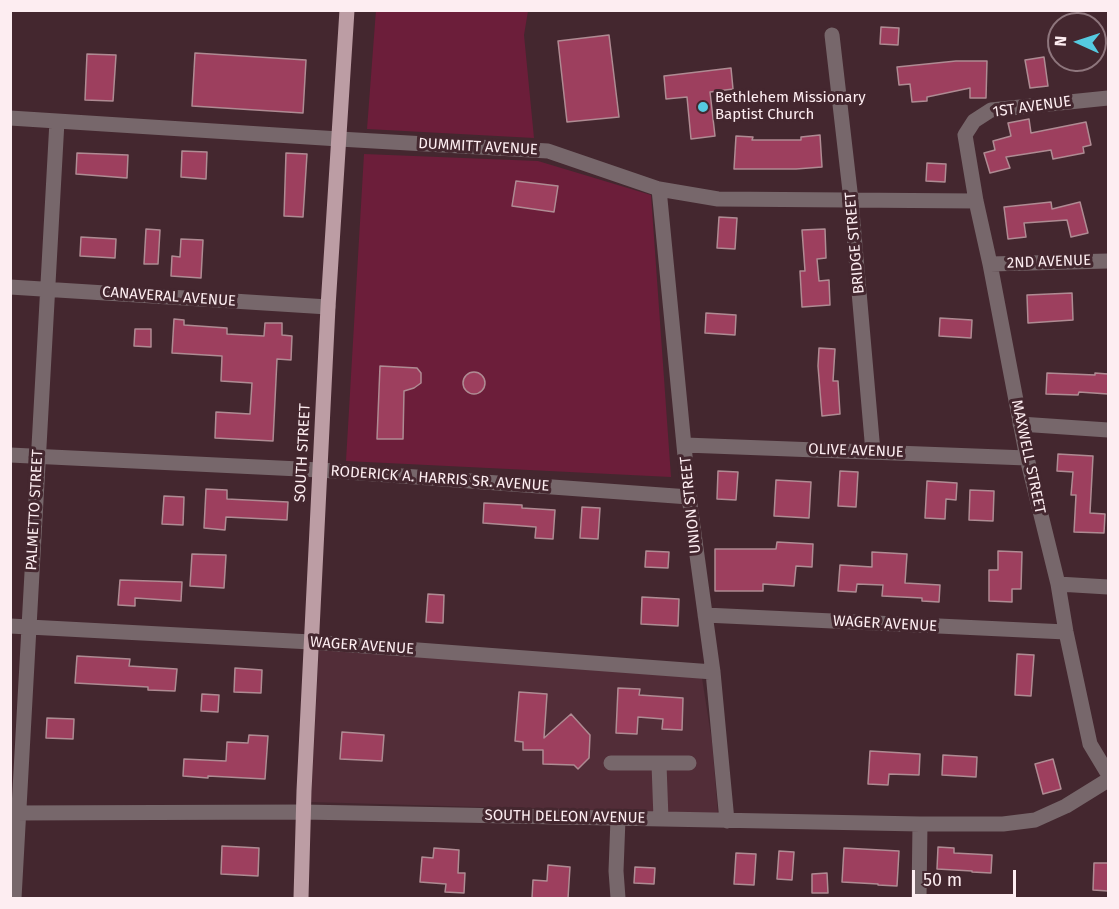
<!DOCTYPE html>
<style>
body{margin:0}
#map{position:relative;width:1119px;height:909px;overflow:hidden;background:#44272f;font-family:"Fira Sans",sans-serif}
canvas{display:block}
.frame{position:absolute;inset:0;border:12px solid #fdedf1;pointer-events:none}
.north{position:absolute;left:1047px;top:12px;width:60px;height:60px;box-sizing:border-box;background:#44272f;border:2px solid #8e767d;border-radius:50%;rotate:273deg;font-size:16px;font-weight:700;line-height:24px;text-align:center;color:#fdedf1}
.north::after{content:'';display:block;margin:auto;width:21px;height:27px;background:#55cae0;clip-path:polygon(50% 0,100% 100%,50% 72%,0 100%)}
.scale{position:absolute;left:912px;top:870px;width:104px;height:27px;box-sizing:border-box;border:3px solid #fdedf1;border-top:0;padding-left:8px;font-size:18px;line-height:21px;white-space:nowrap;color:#fdedf1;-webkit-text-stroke:4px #44272f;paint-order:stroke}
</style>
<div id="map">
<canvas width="1119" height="909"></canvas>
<div class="frame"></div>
<div class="north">N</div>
<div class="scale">50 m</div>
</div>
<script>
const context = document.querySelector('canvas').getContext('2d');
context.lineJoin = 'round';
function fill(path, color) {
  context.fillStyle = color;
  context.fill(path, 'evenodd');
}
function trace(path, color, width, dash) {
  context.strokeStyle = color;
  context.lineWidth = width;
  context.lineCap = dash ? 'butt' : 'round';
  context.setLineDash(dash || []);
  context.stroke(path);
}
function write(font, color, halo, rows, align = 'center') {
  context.font = font + ' "Fira Sans",sans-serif';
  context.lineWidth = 6;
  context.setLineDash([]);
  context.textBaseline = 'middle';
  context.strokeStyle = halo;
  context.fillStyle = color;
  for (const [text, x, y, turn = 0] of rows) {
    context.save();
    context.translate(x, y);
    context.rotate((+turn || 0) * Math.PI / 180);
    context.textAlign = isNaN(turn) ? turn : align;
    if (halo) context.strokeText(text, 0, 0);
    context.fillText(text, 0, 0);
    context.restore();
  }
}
fill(new Path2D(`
 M 319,649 L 702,678 L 712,742 L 718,814 L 311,802 Z`), '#522d38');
fill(new Path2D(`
 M 376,10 L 528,11 L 524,35 L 534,138 L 367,129 Z
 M 364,154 L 538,161 L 651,195 L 671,477 L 346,461 Z`), '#6c1e3a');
const building = new Path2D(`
 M 881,27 L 899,28 L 898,45 L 880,44 Z
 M 609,35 L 619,117 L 567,122 L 558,41 Z
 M 195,53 L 306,60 L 303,113 L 192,106 Z
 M 87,54 L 116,55 L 113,101 L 85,100 Z
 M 1044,57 L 1048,86 L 1030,88 L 1025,60 Z
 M 956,61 L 987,61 L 986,98 L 970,98 L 970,88 L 927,97 L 927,101 L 912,102 L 910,84 L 899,85 L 897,67 Z
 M 731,68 L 733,89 L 710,92 L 715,136 L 691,139 L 687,97 L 666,99 L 664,76 Z
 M 1029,119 L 1031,133 L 1086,122 L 1091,145 L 1083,147 L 1084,153 L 1053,159 L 1051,150 L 1006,157 L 1010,168 L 990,173 L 984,153 L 995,150 L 993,141 L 1011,136 L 1008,123 Z
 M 820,135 L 822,167 L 796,169 L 734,169 L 736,136 L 753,137 L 752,140 L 801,140 L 801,137 Z
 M 182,151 L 207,152 L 206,179 L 181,177 Z
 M 77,153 L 128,155 L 127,178 L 76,174 Z
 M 286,153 L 307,154 L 303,217 L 284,216 Z
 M 927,163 L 946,164 L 945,182 L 926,181 Z
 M 516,181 L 558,186 L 554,212 L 512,206 Z
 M 1051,202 L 1052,209 L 1080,202 L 1088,233 L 1071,237 L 1067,220 L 1024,223 L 1026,237 L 1008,239 L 1004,207 Z
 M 719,217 L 737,218 L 735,249 L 717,248 Z
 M 146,229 L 160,230 L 158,264 L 144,264 Z
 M 825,229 L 826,258 L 817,259 L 819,281 L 829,280 L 830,305 L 802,307 L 800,271 L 805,271 L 802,230 Z
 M 81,237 L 116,239 L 115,258 L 80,256 Z
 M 181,239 L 203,240 L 201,278 L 171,276 L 172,256 L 180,257 Z
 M 1072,293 L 1073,320 L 1028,323 L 1027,295 Z
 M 706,313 L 736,315 L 735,335 L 705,333 Z
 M 940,318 L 972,320 L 971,338 L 939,336 Z
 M 174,319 L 184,320 L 184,325 L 227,328 L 227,334 L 264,336 L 265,323 L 282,323 L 282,335 L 292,336 L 291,360 L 277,359 L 273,441 L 215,438 L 216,412 L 250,414 L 252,383 L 221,381 L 222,356 L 172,353 Z
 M 135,329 L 151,329 L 151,347 L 134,346 Z
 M 819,348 L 835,349 L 833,381 L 838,381 L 840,414 L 822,416 L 818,366 Z
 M 380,366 L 417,368 L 421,373 L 421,383 L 414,388 L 404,391 L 403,439 L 377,439 Z
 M463 383a11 11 0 1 1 22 0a11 11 0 1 1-22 0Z
 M 1047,373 L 1095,375 L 1095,373 L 1108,374 L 1108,394 L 1079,392 L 1078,395 L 1046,394 Z
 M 1058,454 L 1093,456 L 1090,513 L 1105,514 L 1104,533 L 1074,532 L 1076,495 L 1071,495 L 1073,472 L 1057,471 Z
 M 718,471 L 738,472 L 736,500 L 717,499 Z
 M 840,471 L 858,472 L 856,507 L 838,506 Z
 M 776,480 L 811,482 L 809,518 L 774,516 Z
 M 927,481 L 957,483 L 956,500 L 946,499 L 945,519 L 925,518 Z
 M 206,489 L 227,490 L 227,499 L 288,502 L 287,520 L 226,517 L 225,530 L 204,528 Z
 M 970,490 L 994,491 L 993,521 L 969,520 Z
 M 164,496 L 184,497 L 183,525 L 162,524 Z
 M 484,503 L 522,505 L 522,508 L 555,510 L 553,539 L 535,538 L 536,527 L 483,523 Z
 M 582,507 L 600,508 L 598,539 L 580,538 Z
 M 777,542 L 813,544 L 812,567 L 796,566 L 794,586 L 763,584 L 763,591 L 715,591 L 715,549 L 776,549 Z
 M 646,551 L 669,552 L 668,568 L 645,567 Z
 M 998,551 L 1022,552 L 1021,589 L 1012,589 L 1012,602 L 989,601 L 989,570 L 998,570 Z
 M 872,552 L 907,554 L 905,583 L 940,585 L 939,602 L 922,601 L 922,598 L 882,596 L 883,585 L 857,584 L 856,592 L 838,591 L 840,565 L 872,567 Z
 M 192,554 L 226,555 L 224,588 L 190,586 Z
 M 120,580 L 182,582 L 181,601 L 135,598 L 135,606 L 118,605 Z
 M 428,594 L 444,595 L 443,623 L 426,622 Z
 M 642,597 L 679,599 L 678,626 L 641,624 Z
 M 1017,654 L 1034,655 L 1031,696 L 1015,695 Z
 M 77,656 L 130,659 L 129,666 L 177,669 L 175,691 L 148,690 L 148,687 L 75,683 Z
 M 235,668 L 262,670 L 261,693 L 234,692 Z
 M 618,688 L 640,689 L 639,695 L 683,698 L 682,730 L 662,729 L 663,719 L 638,717 L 637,734 L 616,733 Z
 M 519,692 L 547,694 L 544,738 L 571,714 L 590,735 L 589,758 L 578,769 L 574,765 L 543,764 L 543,750 L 523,750 L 523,742 L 515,741 Z
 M 202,694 L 219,695 L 218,712 L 201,711 Z
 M 47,718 L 74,719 L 73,739 L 46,738 Z
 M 342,732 L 384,735 L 382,761 L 340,759 Z
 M 249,735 L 268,736 L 265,779 L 208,776 L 208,778 L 183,776 L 184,759 L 226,761 L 227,742 L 248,743 Z
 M 870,751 L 920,754 L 919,775 L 889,774 L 888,785 L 868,784 Z
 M 943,755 L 977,757 L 976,777 L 942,775 Z
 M 1053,759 L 1061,789 L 1043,794 L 1035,764 Z
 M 222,846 L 259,848 L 258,876 L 221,874 Z
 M 938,847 L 954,848 L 954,853 L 992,855 L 991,873 L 972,872 L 972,871 L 937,869 Z
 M 434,848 L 459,850 L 458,873 L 465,873 L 464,893 L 445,892 L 446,884 L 420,882 L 422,857 L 433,858 Z
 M 844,848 L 899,851 L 897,886 L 878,885 L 878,884 L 842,882 Z
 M 779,851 L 794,852 L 792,880 L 777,879 Z
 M 736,853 L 756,854 L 754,885 L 734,884 Z
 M 1094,863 L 1108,863 L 1108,891 L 1093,890 Z
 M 548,865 L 570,867 L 568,898 L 532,898 L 533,880 L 547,881 Z
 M 635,867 L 655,868 L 654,884 L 634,883 Z
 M 827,873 L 828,893 L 812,893 L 812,874 Z`);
fill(building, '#9d3f5e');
trace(building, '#af8b93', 1.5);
trace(new Path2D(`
 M 832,35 L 851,200 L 873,452
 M 1108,98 L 991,110 L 974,121 L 965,135 L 976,201 L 990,264 L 1027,458 L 1058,584 L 1066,632 L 1090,744 L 1108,774
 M 10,118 L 339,139 L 548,151 L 659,189 L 718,199 L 976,201
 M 659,189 L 689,497 L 713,672 L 727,821
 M 990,264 L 1108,261
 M 10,287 L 328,307
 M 1020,424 L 1108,430
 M 685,445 L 1027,458
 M 10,455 L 320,470 L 689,497
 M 1058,584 L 1108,587
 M 705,615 L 1066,632
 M 10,626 L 311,642 L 713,672
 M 611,763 L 689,763
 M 659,764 L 661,819
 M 10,813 L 303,812 L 920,824 L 1003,824 L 1035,820 L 1066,806 L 1108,780
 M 14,898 L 57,121
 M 618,898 L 616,871 L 618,819
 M 919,898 L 920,824`), '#77676b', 15);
trace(new Path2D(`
 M 301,898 L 304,791 L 328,307 L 347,10`), '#bc9da4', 15);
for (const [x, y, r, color] of [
 [703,107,6,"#55cae0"]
]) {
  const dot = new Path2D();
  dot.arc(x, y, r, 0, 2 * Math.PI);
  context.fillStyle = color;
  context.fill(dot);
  trace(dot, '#44272f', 2);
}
write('15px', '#fdedf1', '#44272f', [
 ["Bethlehem Missionary",715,98],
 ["Baptist Church",715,115]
], 'left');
write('15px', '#fdedf1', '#44272f', [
 ["1ST AVENUE",1032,107,-8],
 ["DUMMITT AVENUE",478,147,3],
 ["BRIDGE STREET",855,243,-95],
 ["2ND AVENUE",1049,262,-2],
 ["CANAVERAL AVENUE",169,297,4],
 ["OLIVE AVENUE",856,451,2],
 ["SOUTH STREET",303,453,-87],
 ["MAXWELL STREET",1028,457,78],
 ["RODERICK A. HARRIS SR. AVENUE",440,479,4],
 ["UNION STREET",691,505,-96],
 ["PALMETTO STREET",35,510,-87],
 ["WAGER AVENUE",885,624,3],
 ["WAGER AVENUE",362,646,4],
 ["SOUTH DELEON AVENUE",565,817,1]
]);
</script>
